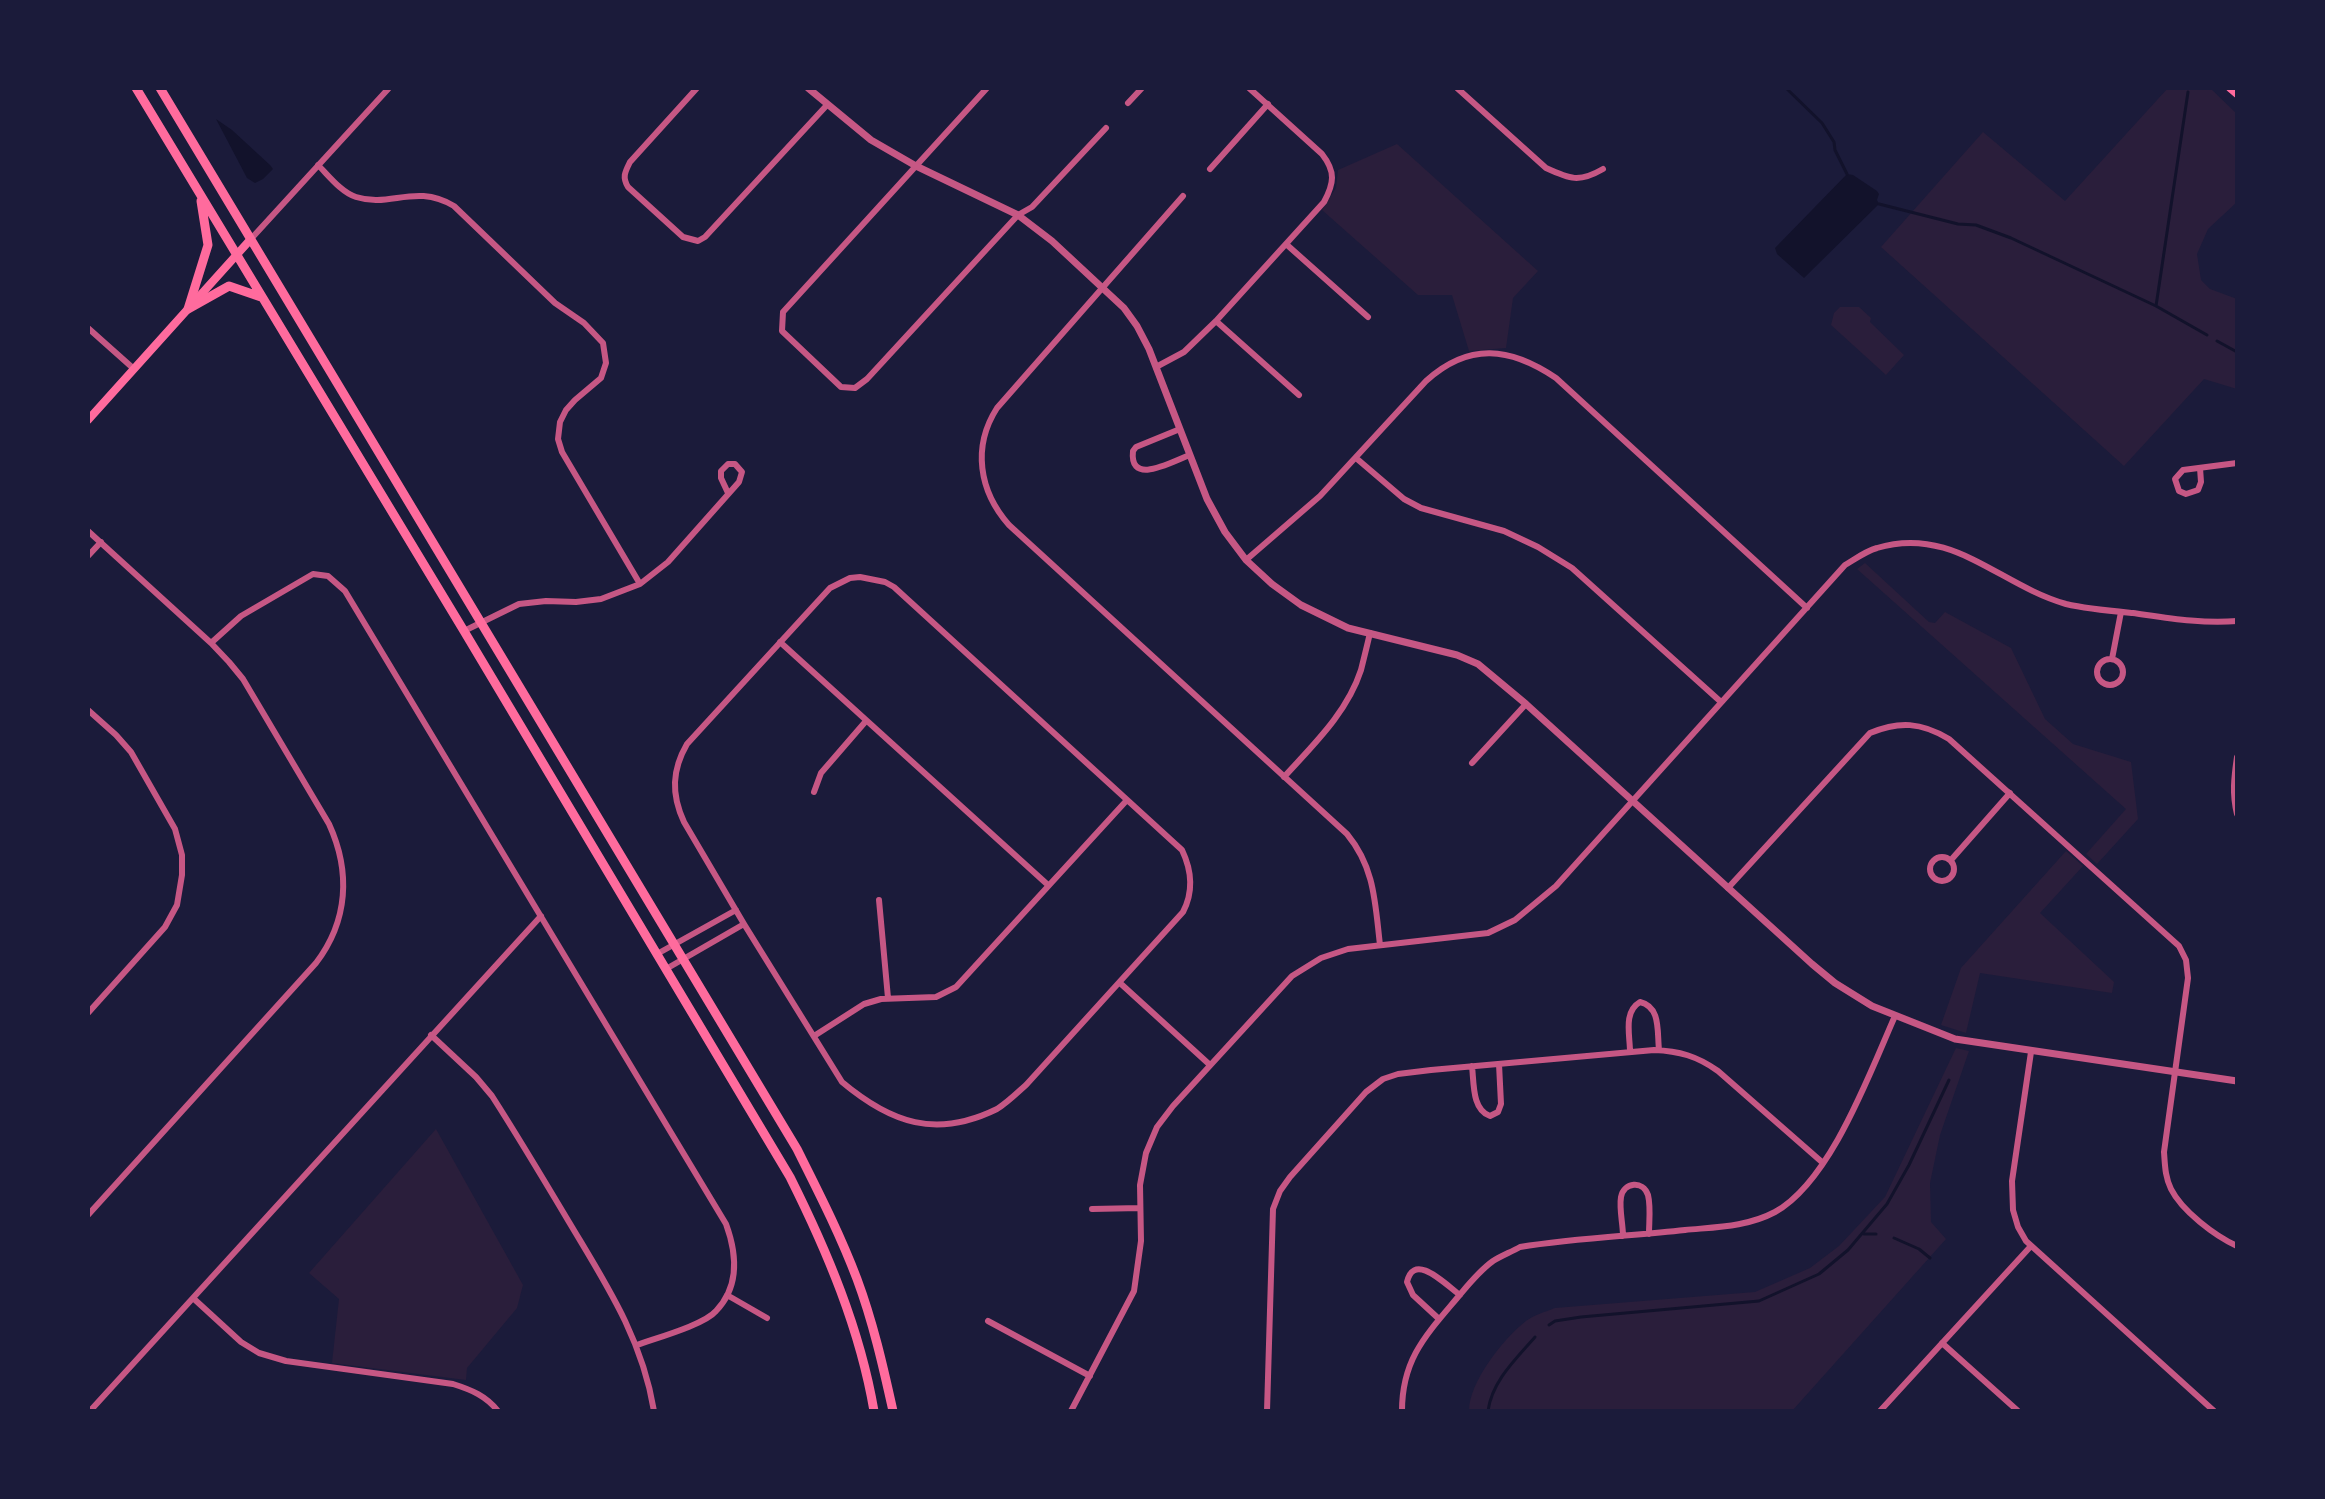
<!DOCTYPE html>
<style>
body{margin:0}
#map{position:relative;width:2325px;height:1499px;overflow:hidden;background:#1b1b3a;font-family:"Fira Sans",sans-serif}
canvas{display:block}
.frame{position:absolute;inset:0;border:90px solid #1b1b3a;pointer-events:none}
</style>
<div id="map">
<canvas width="2325" height="1499"></canvas>
<div class="frame"></div>
</div>
<script>
const context = document.querySelector('canvas').getContext('2d');
context.lineJoin = 'round';
function fill(path, color) {
  context.fillStyle = color;
  context.fill(path, 'evenodd');
}
function trace(path, color, width, dash) {
  context.strokeStyle = color;
  context.lineWidth = width;
  context.lineCap = dash ? 'butt' : 'round';
  context.setLineDash(dash || []);
  context.stroke(path);
}
fill(new Path2D(`
 M 2168,88 L 2210,88 L 2237,114 L 2237,202 L 2208,229 L 2197,254 L 2201,280 L 2210,289 L 2237,299 L 2237,389 L 2204,379 L 2124,466 L 1881,247 L 1983,132 L 2065,201 Z
 M 1397,144 L 1538,271 L 1513,298 L 1506,348 L 1469,351 L 1452,295 L 1418,295 L 1322,210 L 1336,188 L 1338,170 Z
 M 1840,307 L 1859,307 L 1871,318 L 1870,322 L 1904,355 L 1886,375 L 1831,325 L 1834,313 Z
 M 1865,563 L 1929,622 L 1935,623 L 1945,612 L 2011,648 L 2045,719 L 2073,744 L 2131,762 L 2138,819 L 2097,864 L 2086,854 L 2126,809 L 1857,569 Z
 M 2066,851 L 2083,866 L 2040,913 L 2114,982 L 2112,993 L 1980,973 L 1966,1033 L 1941,1025 L 1961,968 Z
 M 1956,1048 L 1969,1051 L 1940,1135 L 1930,1183 L 1931,1222 L 1946,1239 L 1792,1411 L 1469,1411 C 1469,1382 1503,1339 1526,1321 C 1534,1315 1545,1312 1555,1308 L 1755,1292 L 1810,1268 L 1839,1246 L 1885,1197 Z
 M 436,1129 L 523,1285 L 517,1308 L 467,1368 L 466,1380 L 332,1363 L 339,1299 L 309,1273 Z`), '#2a1e3b');
fill(new Path2D(`
 M 216,119 L 232,130 L 270,165 L 273,169 L 263,179 L 255,183 L 247,178 Z
 M 1847,174 L 1853,175 L 1877,191 L 1879,194 L 1877,200 L 1879,204 L 1804,278 L 1777,254 L 1775,248 Z`), '#12122b');
trace(new Path2D(`
 M 1786,88 L 1822,123 L 1834,142 L 1835,150 L 1847,174
 M 1879,204 L 1958,224 L 1976,225 L 2011,238 L 2156,306 L 2207,335
 M 2156,306 L 2188,92
 M 2217,341 L 2237,352
 M 1864,1234 L 1876,1234
 M 1894,1238 L 1919,1249 L 1930,1258
 M 1549,1325 L 1555,1321 L 1581,1317 L 1759,1301 L 1819,1274 L 1848,1250 L 1887,1204 L 1909,1165 L 1949,1080
 M 1488,1411 C 1492,1381 1516,1359 1535,1337`), '#12122b', 3);
trace(new Path2D(`
 M 697,88 L 630,162 C 625,172 622,177 628,187 L 683,237 L 698,241 L 705,237 L 827,105
 M 987,88 L 783,312 L 782,331 L 841,387 L 855,388 L 867,379 L 1018,215 L 1032,207 L 1106,128
 M 1457,88 L 1546,168 C 1570,179 1579,183 1603,169
 M 1128,103 L 1142,88
 M 318,165 C 329,176 341,192 356,197 C 391,208 415,183 454,206 L 555,303 L 584,323 L 603,343 L 606,363 L 601,378 L 575,400 L 566,410 L 560,422 L 558,439 L 562,452 L 640,584
 M 1210,169 L 1268,104
 M 1183,196 L 997,408 C 972,447 979,491 1009,525 L 1347,834 C 1375,868 1375,903 1380,945
 M 250,240 L 389,88
 M 1286,244 L 1368,317
 M 1216,321 L 1299,395
 M 88,328 L 134,369
 M 1156,367 L 1184,352 L 1216,321 L 1324,202 C 1334,183 1336,172 1322,154 L 1249,88
 M 1180,429 L 1136,447 L 1133,451 C 1129,487 1173,461 1190,455
 M 1356,458 L 1404,499 L 1421,508 L 1504,531 L 1538,547 L 1572,568 L 1721,702
 M 2200,468 L 2201,482 L 2198,490 L 2186,494 L 2179,491 L 2175,479 L 2183,470 L 2237,463
 M 88,531 L 211,643 L 229,662 L 243,679 L 329,824 C 351,872 348,921 316,963 L 88,1215
 M 88,556 L 101,542
 M 1246,560 L 1320,496 L 1426,381 C 1469,342 1510,347 1556,378 L 1807,608
 M 860,577 L 885,582 L 894,587 L 1182,850 C 1192,871 1194,891 1183,912 L 1026,1085 C 1017,1093 1007,1103 997,1109 C 936,1139 891,1123 842,1082 L 744,924 L 684,822 C 671,794 672,770 687,744 L 830,588 L 850,578 Z
 M 464,631 L 519,604 L 546,601 L 576,602 L 601,599 L 640,584 L 668,562 L 739,482 L 742,472 L 735,464 L 728,464 L 721,471 L 721,478 L 728,493
 M 780,642 L 1048,885
 M 211,643 L 241,616 L 313,574 L 328,576 L 345,591 L 726,1224 C 737,1254 740,1286 716,1311 C 704,1325 656,1338 637,1345
 M2097 672a13 13 0 1 1 26 0a13 13 0 1 1-26 0Z
 M 2112,659 L 2121,612
 M 88,710 L 116,735 L 131,752 L 175,829 L 182,855 L 182,875 L 177,905 L 165,927 L 88,1013
 M 2237,757 C 2234,778 2232,794 2237,814
 M 1472,763 L 1526,704
 M 1284,777 C 1313,745 1347,713 1361,670 C 1364,658 1367,646 1370,633
 M 814,792 L 821,773 L 866,721
 M1930 869a12 12 0 1 1 24 0a12 12 0 1 1-24 0Z
 M 1951,860 L 2010,793
 M 1728,888 L 1870,733 C 1899,721 1921,722 1949,739 L 2179,946 L 2186,960 L 2188,978 L 2164,1152 C 2165,1165 2165,1177 2171,1189 C 2182,1211 2215,1236 2237,1246
 M 879,900 L 888,998
 M 657,954 L 736,910
 M 666,969 L 744,924
 M 1120,983 L 1210,1065
 M 431,1035 L 476,1077 L 492,1096 C 519,1138 544,1180 569,1222 C 606,1284 642,1338 654,1411
 M 814,1036 L 864,1004 L 881,999 L 936,997 L 956,987 L 1127,800
 M 1630,1052 C 1630,1035 1623,1012 1640,1002 C 1661,1007 1657,1031 1659,1050
 M 2031,1052 L 2012,1181 L 2013,1210 L 2018,1227 L 2026,1241 L 2214,1411
 M 1472,1066 C 1474,1083 1472,1110 1490,1116 L 1498,1112 L 1501,1104 L 1499,1064
 M 1092,1209 L 1140,1208
 M 1623,1236 C 1623,1224 1619,1209 1621,1197 C 1624,1182 1643,1180 1648,1195 C 1651,1207 1649,1222 1649,1234
 M 727,1295 L 767,1318
 M 193,1298 L 241,1342 L 259,1353 L 286,1361 L 453,1384 C 472,1390 486,1396 498,1411
 M 1439,1319 L 1413,1295 L 1407,1282 C 1414,1251 1446,1285 1460,1295
 M 988,1321 L 1090,1376
 M 1942,1343 L 2018,1411
 M 90,1411 L 541,916
 M 1071,1411 L 1134,1291 L 1141,1241 L 1140,1185 L 1146,1153 L 1157,1127 L 1173,1106 L 1292,976 L 1321,958 L 1348,949 L 1488,933 L 1515,920 L 1556,886 L 1845,565 C 1855,559 1866,551 1877,548 C 1952,525 1999,585 2066,604 C 2087,609 2111,611 2133,613 C 2168,618 2202,624 2237,621
 M 1267,1411 L 1273,1209 L 1280,1191 L 1290,1177 L 1366,1092 L 1383,1079 L 1398,1074 L 1431,1070 L 1654,1050 C 1679,1051 1697,1056 1718,1071 L 1823,1163
 M 1402,1411 C 1402,1359 1426,1335 1458,1297 C 1468,1285 1479,1271 1493,1261 C 1501,1256 1511,1252 1520,1247 C 1575,1238 1630,1236 1685,1230 C 1715,1227 1747,1227 1775,1212 C 1831,1181 1870,1072 1895,1016
 M 1880,1411 L 2031,1246`), '#c65784', 6);
trace(new Path2D(`
 M 808,88 L 871,140 L 916,166 L 1018,215 L 1052,241 L 1124,308 L 1137,326 L 1149,349 L 1207,499 L 1225,532 L 1246,560 L 1272,584 L 1301,605 L 1348,628 L 1457,655 L 1478,664 L 1526,704 L 1812,964 L 1835,983 L 1872,1006 L 1955,1039 L 2237,1081`), '#c65784', 7);
trace(new Path2D(`
 M 2230,88 L 2237,94
 M 88,420 L 250,240`), '#ff6b9d', 8);
trace(new Path2D(`
 M 136,88 L 464,631 L 790,1177 C 827,1251 860,1329 874,1411
 M 160,88 L 797,1149 C 818,1191 840,1234 857,1279 C 873,1322 883,1366 893,1411
 M 188,309 L 208,245 L 201,201
 M 188,309 L 229,286 L 261,297`), '#ff6b9d', 9);
</script>
